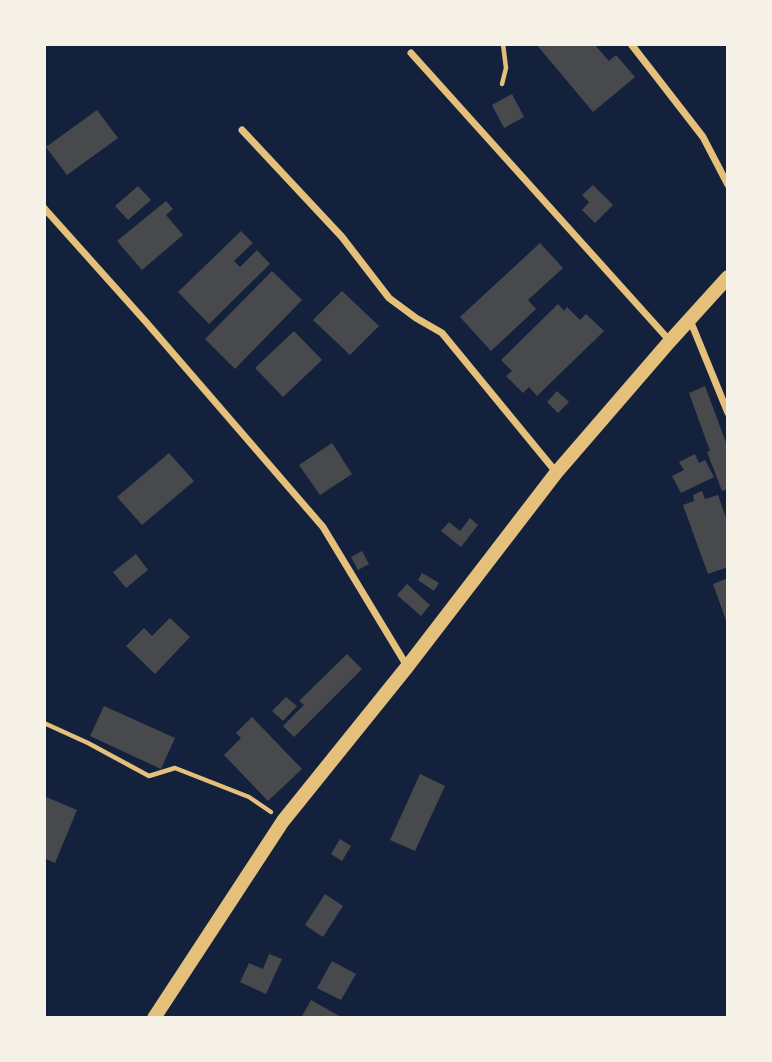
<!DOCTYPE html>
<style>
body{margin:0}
#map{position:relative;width:772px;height:1062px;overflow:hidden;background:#14213d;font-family:"Golos Text",sans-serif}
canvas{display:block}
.frame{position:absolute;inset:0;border:46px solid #f6f1e7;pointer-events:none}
</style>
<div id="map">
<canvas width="772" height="1062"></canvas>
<div class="frame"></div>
</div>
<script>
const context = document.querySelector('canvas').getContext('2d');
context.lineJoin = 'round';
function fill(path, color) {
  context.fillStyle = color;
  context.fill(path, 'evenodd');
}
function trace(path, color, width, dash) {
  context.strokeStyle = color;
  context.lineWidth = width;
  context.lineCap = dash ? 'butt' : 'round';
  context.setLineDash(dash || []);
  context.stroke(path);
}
fill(new Path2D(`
 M 536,44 L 594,44 L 609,61 L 616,55 L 635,77 L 593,112 Z
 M 512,94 L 524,117 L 504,128 L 492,105 Z
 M 97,110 L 118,138 L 67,175 L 46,147 Z
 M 593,185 L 613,205 L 595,223 L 582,210 L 589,202 L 582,195 Z
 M 138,186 L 151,200 L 128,220 L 115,206 Z
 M 166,201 L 173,209 L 166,215 L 183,235 L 142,270 L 117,241 Z
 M 241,231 L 253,243 L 234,261 L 240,267 L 257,250 L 270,264 L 209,324 L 178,292 Z
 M 540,243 L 563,268 L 528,300 L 536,309 L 491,351 L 460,317 Z
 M 272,271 L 302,300 L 235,369 L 205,339 Z
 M 342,291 L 379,326 L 350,355 L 313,320 Z
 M 558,304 L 564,311 L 567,307 L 580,320 L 586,314 L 604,331 L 537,396 L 529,387 L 523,393 L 506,376 L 512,371 L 501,360 Z
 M 294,331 L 322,360 L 283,397 L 255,368 Z
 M 705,386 L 728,448 L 728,489 L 722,491 L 707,452 L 710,451 L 689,393 Z
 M 557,391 L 569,402 L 558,413 L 547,402 Z
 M 332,443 L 352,474 L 320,495 L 299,465 Z
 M 169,453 L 194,481 L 142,525 L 117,497 Z
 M 695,454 L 699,463 L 705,460 L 714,477 L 681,493 L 672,476 L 684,470 L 679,462 Z
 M 702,491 L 705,499 L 718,495 L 728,523 L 728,567 L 708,574 L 683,505 L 694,501 L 693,495 Z
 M 470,518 L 478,525 L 461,547 L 441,531 L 449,522 L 460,531 Z
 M 362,551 L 369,564 L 358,570 L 351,557 Z
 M 136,554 L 148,570 L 126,588 L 113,572 Z
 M 422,573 L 439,583 L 434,591 L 418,580 Z
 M 728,578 L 728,626 L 713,584 Z
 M 407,584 L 430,605 L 421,616 L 397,595 Z
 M 170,618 L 190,637 L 155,674 L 126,646 L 144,628 L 152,636 Z
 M 347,654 L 362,669 L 294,737 L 283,726 L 304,705 L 299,701 Z
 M 286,697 L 297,706 L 283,721 L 272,711 Z
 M 104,706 L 175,738 L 161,769 L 90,736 Z
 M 252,717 L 302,769 L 268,801 L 224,755 L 241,738 L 236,733 Z
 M 420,774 L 445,786 L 415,851 L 390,840 Z
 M 46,797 L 77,810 L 55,863 L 44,858 L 44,803 Z
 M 340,839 L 351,846 L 342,861 L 331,854 Z
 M 325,894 L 343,906 L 323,937 L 305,925 Z
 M 269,954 L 282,959 L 266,994 L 240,982 L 249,963 L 263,969 Z
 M 332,961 L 356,974 L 341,1000 L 317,988 Z
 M 311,1000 L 343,1018 L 301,1018 Z`), '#48494c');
trace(new Path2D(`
 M 502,84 L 506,68 L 503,44
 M 44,723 L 88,743 L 149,776 L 175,768 L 249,797 L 271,812`), '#e5c07b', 4.5);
trace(new Path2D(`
 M 631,44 L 703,137 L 728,185
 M 411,53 L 670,341
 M 242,130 L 342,237 L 389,298 L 416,318 L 442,333 L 556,472
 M 44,208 L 146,322 L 323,527 L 407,666
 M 690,320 L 728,413`), '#e5c07b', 7);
trace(new Path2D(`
 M 154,1018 L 283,821 L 407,667 L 556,473 L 670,341 L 728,277`), '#e5c07b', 14);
</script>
